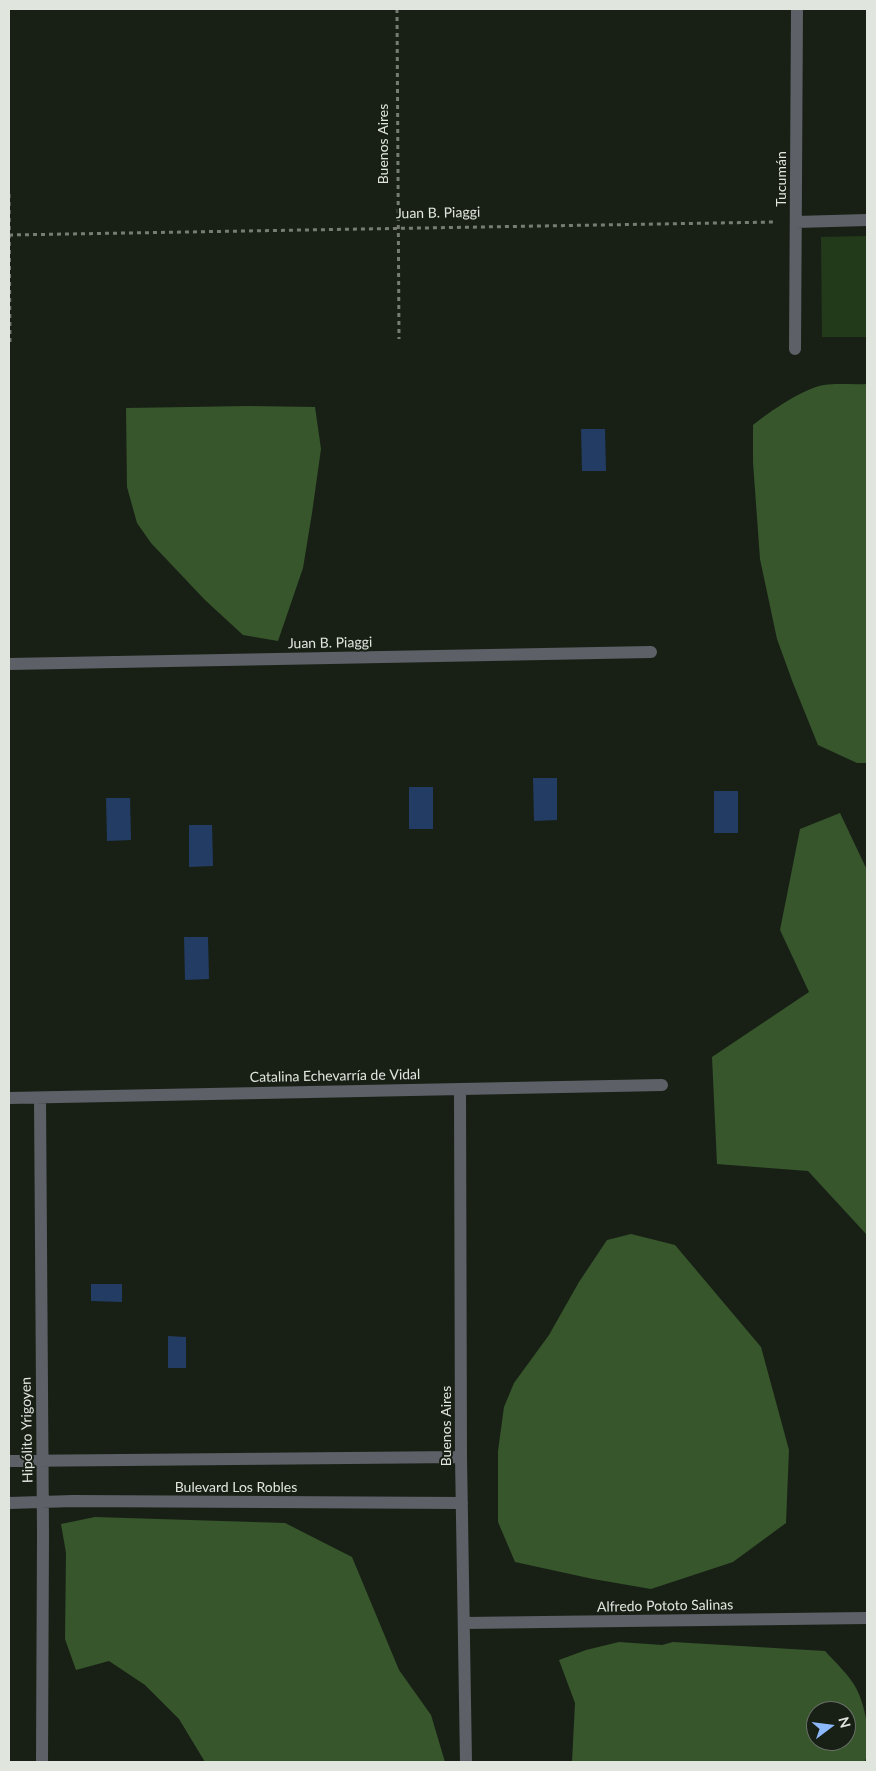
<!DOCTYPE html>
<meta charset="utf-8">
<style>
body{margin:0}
#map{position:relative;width:876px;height:1771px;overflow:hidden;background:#182016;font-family:Lato,sans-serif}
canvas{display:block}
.frame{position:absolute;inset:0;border:10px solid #e0e5de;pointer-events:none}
.north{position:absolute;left:806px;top:1701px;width:50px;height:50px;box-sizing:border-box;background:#182016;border:1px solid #686f66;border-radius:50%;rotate:75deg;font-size:14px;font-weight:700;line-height:20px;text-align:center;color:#e0e5de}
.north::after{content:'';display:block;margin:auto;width:18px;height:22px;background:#8db9fc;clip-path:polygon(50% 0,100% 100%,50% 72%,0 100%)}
</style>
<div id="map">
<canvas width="876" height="1771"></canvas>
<div class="frame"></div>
<div class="north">N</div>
</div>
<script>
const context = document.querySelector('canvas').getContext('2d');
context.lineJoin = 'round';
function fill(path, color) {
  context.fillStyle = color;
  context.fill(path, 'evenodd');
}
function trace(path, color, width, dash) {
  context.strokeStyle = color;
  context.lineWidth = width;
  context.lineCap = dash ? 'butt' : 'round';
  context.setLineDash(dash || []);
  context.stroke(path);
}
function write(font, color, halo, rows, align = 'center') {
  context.font = font + ' Lato,sans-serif';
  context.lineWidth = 4;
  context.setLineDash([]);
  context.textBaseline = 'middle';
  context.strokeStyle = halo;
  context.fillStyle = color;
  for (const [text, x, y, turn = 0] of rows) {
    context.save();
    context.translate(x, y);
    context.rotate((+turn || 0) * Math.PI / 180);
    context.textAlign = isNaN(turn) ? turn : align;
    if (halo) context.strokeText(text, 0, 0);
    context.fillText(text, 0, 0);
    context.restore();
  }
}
fill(new Path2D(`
 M 867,236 L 867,337 L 822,337 L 821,237 Z`), '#223a1a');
fill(new Path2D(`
 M 867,384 L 867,763 L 857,763 L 818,745 L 793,683 L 777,639 L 760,559 L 753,462 L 753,425 C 769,412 804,388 824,385 C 838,383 853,385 867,384 Z
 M 249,406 L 315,407 L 321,449 L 312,513 L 303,568 L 278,641 L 243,635 L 205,600 L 151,543 L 137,523 L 127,487 L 126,408 Z
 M 840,813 L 867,870 L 867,1235 L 808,1171 L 717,1164 L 712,1057 L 809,992 L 780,930 L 800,829 Z
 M 631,1234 L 675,1245 L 761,1347 L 789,1450 L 786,1523 L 733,1562 L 651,1589 L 593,1579 L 515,1562 L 498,1522 L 498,1451 L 504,1407 L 514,1383 L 549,1335 L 579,1282 L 607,1240 Z
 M 95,1517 L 285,1523 L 352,1557 L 399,1670 L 431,1715 L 445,1762 L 205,1762 L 179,1719 L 145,1685 L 109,1661 L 76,1670 L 65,1639 L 66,1553 L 61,1524 Z
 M 619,1642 L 662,1645 L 673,1642 L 825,1651 C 834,1661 845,1671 853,1683 C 866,1702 872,1741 865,1762 L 572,1762 L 575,1703 L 559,1660 L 586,1650 ZM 816,1711 L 846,1711 L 846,1741 L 816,1741 Z`), '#37562c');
fill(new Path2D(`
 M 581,429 L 605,429 L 606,471 L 582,471 Z
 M 533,778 L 557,778 L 557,820 L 534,821 Z
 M 409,787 L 433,787 L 433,829 L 409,829 Z
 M 714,791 L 738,791 L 738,833 L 714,833 Z
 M 106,798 L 130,798 L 131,840 L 107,841 Z
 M 189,825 L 212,825 L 213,866 L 189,867 Z
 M 184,937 L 208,937 L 209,979 L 185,980 Z
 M 91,1284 L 122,1284 L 122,1302 L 91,1301 Z
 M 168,1336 L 186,1337 L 186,1368 L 168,1368 Z`), '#233c64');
trace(new Path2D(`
 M 397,9 L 399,339
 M 9,194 L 10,344
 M 9,235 L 776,222`), '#767c74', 3, [4, 4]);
trace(new Path2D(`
 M 796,222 L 867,220
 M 795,349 L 797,9
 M 9,664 L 651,652
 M 460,1089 L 461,1457 L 466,1762
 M 9,1098 L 662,1085
 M 40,1098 L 43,1534 L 42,1762
 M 9,1461 L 461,1457
 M 9,1503 L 73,1501 L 462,1503
 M 464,1623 L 867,1618`), '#5d6167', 12);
write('14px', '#e0e5de', '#182016', [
 ["Buenos Aires",383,144,-90],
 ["Tucumán",781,179,-90],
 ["Juan B. Piaggi",438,213,-1],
 ["Juan B. Piaggi",330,643,-1],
 ["Catalina Echevarría de Vidal",335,1076,-1],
 ["Buenos Aires",446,1426,-90],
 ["Hipólito Yrigoyen",27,1430,-91],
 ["Bulevard Los Robles",236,1487],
 ["Alfredo Pototo Salinas",665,1606,-1]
]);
</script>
